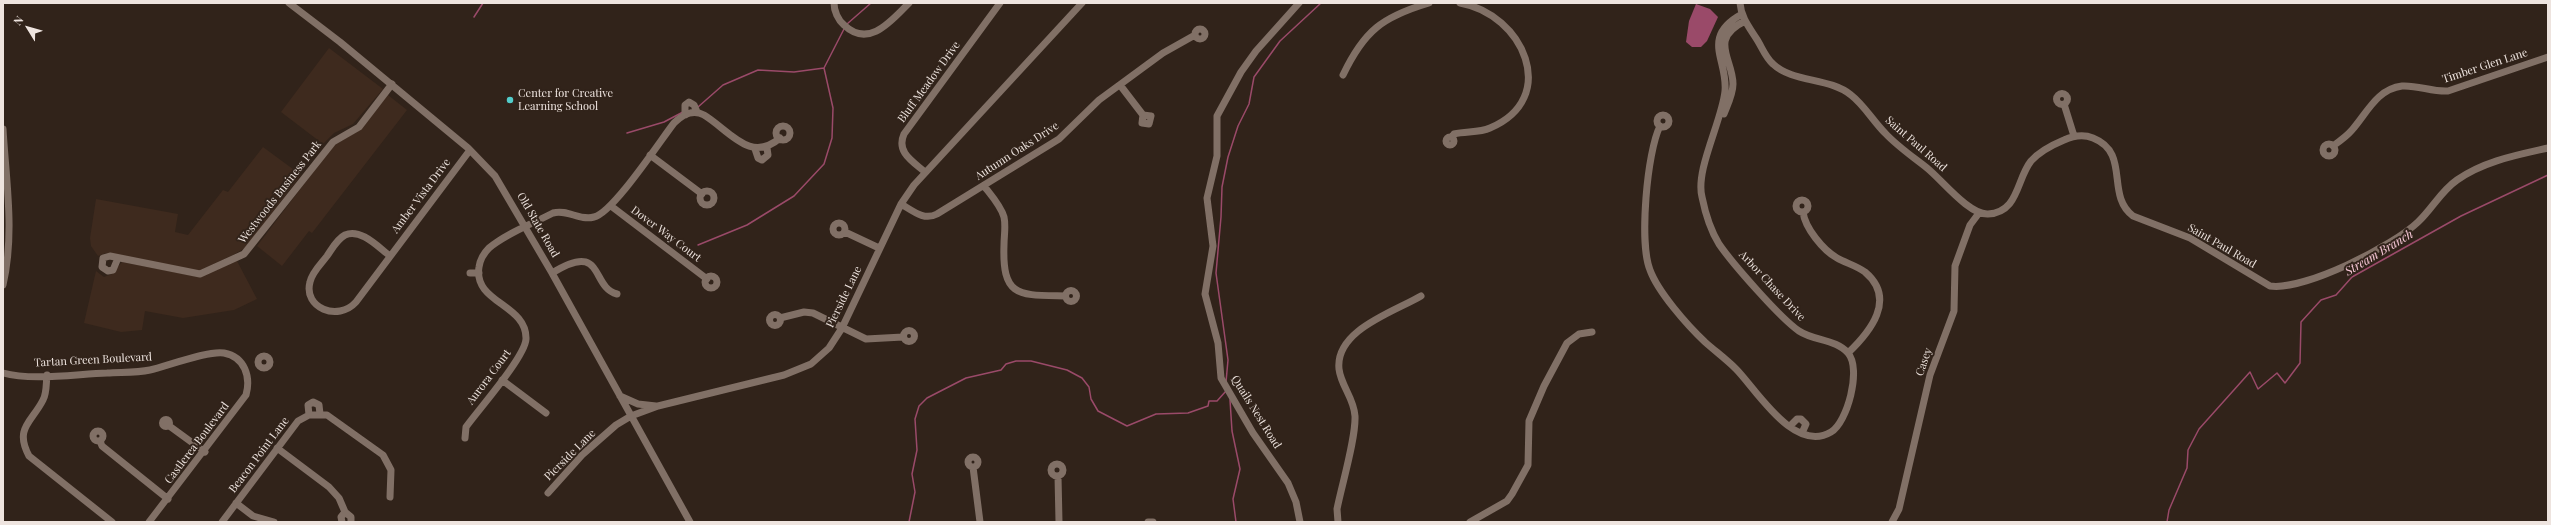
<!DOCTYPE html>
<style>
body{margin:0}
#map{position:relative;width:2551px;height:525px;overflow:hidden;background:#31231a;font-family:"Playfair Display",serif}
canvas{display:block}
.frame{position:absolute;inset:0;border:4px solid #eee4df;pointer-events:none}
.north{position:absolute;left:8px;top:8px;width:40px;height:40px;-webkit-text-stroke:3px #31231a;paint-order:stroke;rotate:307deg;font-size:11px;font-weight:700;line-height:16px;text-align:center;color:#eee4df}
.north::after{content:'';display:block;margin:auto;width:14px;height:18px;background:#eee4df;clip-path:polygon(50% 0,100% 100%,50% 72%,0 100%)}
</style>
<div id="map">
<canvas width="2551" height="525"></canvas>
<div class="frame"></div>
<div class="north">N</div>
</div>
<script>
const context = document.querySelector('canvas').getContext('2d');
context.lineJoin = 'round';
function fill(path, color) {
  context.fillStyle = color;
  context.fill(path, 'evenodd');
}
function trace(path, color, width, dash) {
  context.strokeStyle = color;
  context.lineWidth = width;
  context.lineCap = dash ? 'butt' : 'round';
  context.setLineDash(dash || []);
  context.stroke(path);
}
function write(font, color, halo, rows, align = 'center') {
  context.font = font + ' "Playfair Display",serif';
  context.lineWidth = 4;
  context.setLineDash([]);
  context.textBaseline = 'middle';
  context.strokeStyle = halo;
  context.fillStyle = color;
  for (const [text, x, y, turn = 0] of rows) {
    context.save();
    context.translate(x, y);
    context.rotate((+turn || 0) * Math.PI / 180);
    context.textAlign = isNaN(turn) ? turn : align;
    if (halo) context.strokeText(text, 0, 0);
    context.fillText(text, 0, 0);
    context.restore();
  }
}
fill(new Path2D(`
 M 329,48 L 383,89 L 353,124 L 334,133 L 323,144 L 281,112 Z
 M 388,95 L 407,110 L 312,233 L 309,231 L 282,266 L 257,246 L 333,146 L 358,131 Z
 M 263,147 L 301,175 L 245,248 L 233,255 L 199,271 L 106,253 L 98,256 L 91,246 L 90,238 L 96,199 L 178,214 L 175,232 L 188,235 L 223,190 L 228,192 Z
 M 237,261 L 257,299 L 234,310 L 183,318 L 145,311 L 142,330 L 121,332 L 84,323 L 96,271 L 104,277 L 112,274 L 122,262 L 199,277 Z`), '#3e2a1e');
fill(new Path2D(`
 M 1696,4 L 1710,9 L 1718,17 L 1707,41 L 1701,47 L 1692,47 L 1686,42 L 1689,21 Z`), '#9a4a69');
trace(new Path2D(`
 M 474,17 L 483,3
 M 847,24 L 871,3
 M 698,107 L 723,85 L 758,70 L 794,72 L 824,68
 M 627,133 L 664,122 L 683,112
 M 698,245 L 747,225 L 794,196 L 824,164 L 832,138 L 833,108 L 824,68 L 844,29
 M 1226,382 L 1228,360 L 1216,273 L 1221,217 L 1222,187 L 1228,157 L 1238,126 L 1249,104 L 1254,77 L 1280,41 L 1321,3
 M 1230,400 L 1232,431 L 1240,469 L 1233,499 L 1236,522
 M 909,522 L 915,492 L 912,474 L 917,450 L 915,419 L 919,406 L 927,398 L 966,378 L 1001,370 L 1006,364 L 1016,361 L 1031,361 L 1067,370 L 1082,378 L 1089,387 L 1091,399 L 1098,411 L 1127,426 L 1156,414 L 1188,413 L 1208,406 L 1209,401 L 1217,401 L 1226,391
 M 2167,522 L 2169,510 L 2187,468 L 2188,450 L 2199,429 L 2250,372 L 2258,389 L 2277,373 L 2285,383 L 2300,363 L 2301,322 L 2321,300 L 2336,295 L 2352,277 L 2461,216 L 2548,175`), '#9a4a69', 1.5);
trace(new Path2D(`
 M 289,3 L 340,42 L 468,148 L 495,176 L 552,273 L 690,522
 M 834,3 C 834,11 838,20 844,25 C 869,49 892,20 909,3
 M 1299,3 L 1256,51 L 1241,72 L 1217,116 L 1217,156 L 1207,198 L 1213,246 L 1205,294 L 1218,343 L 1221,378 L 1253,433 L 1288,483 L 1296,502 L 1300,522
 M 1740,3 C 1741,17 1749,27 1756,38 C 1762,47 1765,57 1773,64 C 1793,83 1829,77 1851,95 C 1864,105 1873,121 1885,133 C 1897,146 1913,157 1927,168 C 1942,180 1969,215 1988,214 C 2019,212 2016,180 2031,161 C 2040,151 2052,145 2064,140 C 2073,136 2083,134 2093,138 C 2131,153 2105,195 2133,216 L 2190,238 L 2270,286 C 2304,291 2393,246 2418,222 C 2432,209 2441,191 2457,180 C 2484,161 2517,155 2548,148
 M1195 34a5 5 0 1 1 10 0a5 5 0 1 1-10 0Z
 M 1343,75 C 1364,31 1382,17 1429,3
 M 1120,85 L 1143,115 L 1142,123 L 1149,124 L 1151,116 L 1143,115
 M2056.5 99a5.5 5.5 0 1 1 11 0a5.5 5.5 0 1 1-11 0Z
 M 2064,104 L 2074,136
 M 1724,114 C 1728,104 1733,94 1733,84 C 1733,59 1708,39 1745,21
 M 685,115 L 685,105 L 689,102 L 694,105 L 697,112
 M1657 121a6 6 0 1 1 12 0a6 6 0 1 1-12 0Z
 M 1660,126 C 1647,152 1639,243 1650,270 C 1658,292 1687,325 1705,342 C 1715,351 1726,359 1736,369 C 1756,389 1794,454 1831,432 C 1847,423 1862,369 1848,353 C 1836,339 1814,341 1799,331 C 1780,318 1732,263 1719,244 C 1711,231 1705,212 1702,197 C 1695,170 1722,121 1725,91 C 1728,60 1700,37 1742,14
 M776 133a7 7 0 1 1 14 0a7 7 0 1 1-14 0Z
 M 3,129 C 6,181 15,233 3,285
 M1446 141a4 4 0 1 1 8 0a4 4 0 1 1-8 0Z
 M 1452,137 L 1454,134 C 1466,131 1479,133 1490,128 C 1561,98 1523,14 1460,3
 M2323 150a6 6 0 1 1 12 0a6 6 0 1 1-12 0Z
 M 2333,146 C 2340,141 2347,136 2352,130 C 2367,113 2377,89 2402,86 C 2418,85 2432,92 2448,91 L 2548,57
 M 755,149 L 758,158 L 762,160 L 768,155 L 767,148
 M 650,155 L 702,194
 M 925,172 C 912,161 896,152 904,134 L 1000,3
 M 984,186 C 991,195 1001,206 1004,217 C 1006,226 1004,236 1004,245 C 1002,298 1019,295 1065,296
 M700 198a7 7 0 1 1 14 0a7 7 0 1 1-14 0Z
 M1796 206a6 6 0 1 1 12 0a6 6 0 1 1-12 0Z
 M 901,204 C 913,211 924,221 937,214 L 1059,139 L 1099,100 L 1163,53 L 1195,35
 M 611,206 L 707,279
 M 1803,212 C 1805,228 1823,250 1837,258 C 1846,263 1857,266 1865,272 C 1897,299 1870,332 1848,353
 M833 229a6 6 0 1 1 12 0a6 6 0 1 1-12 0Z
 M 845,232 L 879,248
 M 390,256 C 378,247 361,228 345,235 C 337,239 332,249 327,256 C 321,264 312,272 310,282 C 303,308 338,322 356,302 L 470,150
 M 118,258 L 113,270 L 108,271 L 102,267 L 103,258 L 110,256 L 200,274 L 244,254 L 333,142 L 359,127 L 392,84
 M 470,273 L 479,273
 M 552,273 C 605,240 590,287 617,294
 M705 282a6 6 0 1 1 12 0a6 6 0 1 1-12 0Z
 M1065.5 296a5.5 5.5 0 1 1 11 0a5.5 5.5 0 1 1-11 0Z
 M769.5 320a5.5 5.5 0 1 1 11 0a5.5 5.5 0 1 1-11 0Z
 M 780,318 L 804,312 L 813,313 L 866,339 L 903,337
 M903.5 336a5.5 5.5 0 1 1 11 0a5.5 5.5 0 1 1-11 0Z
 M258 362a6 6 0 1 1 12 0a6 6 0 1 1-12 0Z
 M 3,373 C 32,381 76,374 107,373 C 121,372 136,373 150,370 C 167,366 209,350 224,353 C 245,357 251,377 246,395 L 149,522
 M 47,375 C 46,382 47,393 43,400 C 32,422 14,428 29,456 L 112,522
 M 502,380 L 546,413
 M 620,396 L 638,404 L 656,406
 M 309,415 L 308,405 L 313,402 L 319,405 L 320,414
 M162.5 423a3.5 3.5 0 1 1 7 0a3.5 3.5 0 1 1-7 0Z
 M 168,425 L 205,452
 M 1790,426 L 1797,419 L 1801,419 L 1806,424 L 1802,433
 M93 436a5 5 0 1 1 10 0a5 5 0 1 1-10 0Z
 M 465,438 L 466,427 C 479,409 525,357 526,339 C 527,304 473,303 479,267 C 480,260 484,253 489,248 C 507,233 532,224 553,213 C 568,209 579,221 594,217 C 613,213 660,141 674,123 C 682,115 693,109 704,115 C 729,130 750,164 780,138
 M 100,441 L 102,446 L 168,499
 M 277,448 L 329,487 L 339,498 L 345,512 L 351,517 L 351,522
 M968 462a5 5 0 1 1 10 0a5 5 0 1 1-10 0Z
 M1051 470a6 6 0 1 1 12 0a6 6 0 1 1-12 0Z
 M 973,467 L 980,522
 M 1058,476 L 1059,522
 M 548,493 L 583,454 L 616,425 L 631,416 L 658,406 L 784,375 L 811,364 L 829,348 L 842,328 L 901,204 L 914,185 L 1082,3
 M 236,503 L 253,516 L 274,522
 M 222,522 L 298,421 L 309,415 L 327,415 L 383,455 L 391,470 L 390,497
 M 342,522 L 341,517 L 345,512
 M 1148,522 L 1153,522
 M 1338,522 L 1337,509 C 1342,484 1356,438 1355,416 C 1354,398 1341,386 1339,369 C 1335,330 1394,312 1421,296
 M 1470,522 L 1507,501 L 1512,494 L 1528,465 L 1529,421 L 1544,386 L 1567,343 L 1579,334 L 1592,332
 M 1892,522 L 1899,509 L 1930,375 L 1954,311 L 1955,266 L 1970,225 L 1979,213`), '#817066', 7);
for (const [x, y, r, color] of [
 [510,100,4,"#52cdcb"]
]) {
  const dot = new Path2D();
  dot.arc(x, y, r, 0, 2 * Math.PI);
  context.fillStyle = color;
  context.fill(dot);
  trace(dot, '#31231a', 1.5);
}
write('11px', '#eee4df', '#31231a', [
 ["Timber Glen Lane",2485,66,-18],
 ["Bluff Meadow Drive",929,82,-54],
 ["Saint Paul Road",1916,144,41],
 ["Autumn Oaks Drive",1017,151,-33],
 ["Westwoods Business Park",280,192,-52],
 ["Amber Vista Drive",421,196,-53],
 ["Old State Road",538,225,60],
 ["Dover Way Court",666,234,37],
 ["Saint Paul Road",2222,246,30],
 ["Arbor Chase Drive",1772,286,47],
 ["Pierside Lane",844,297,-64],
 ["Tartan Green Boulevard",93,360,-3],
 ["Casey",1924,362,-71],
 ["Aurora Court",489,377,-53],
 ["Quails Nest Road",1256,412,58],
 ["Castlerea Boulevard",197,443,-53],
 ["Beacon Point Lane",259,455,-53],
 ["Pierside Lane",570,455,-45]
]);
write('11px', '#eee4df', '#31231a', [
 ["Center for Creative",518,94],
 ["Learning School",518,107]
], 'left');
write('italic 12px', '#facada', '#31231a', [
 ["Stream Branch",2379,253,-31]
]);
</script>
